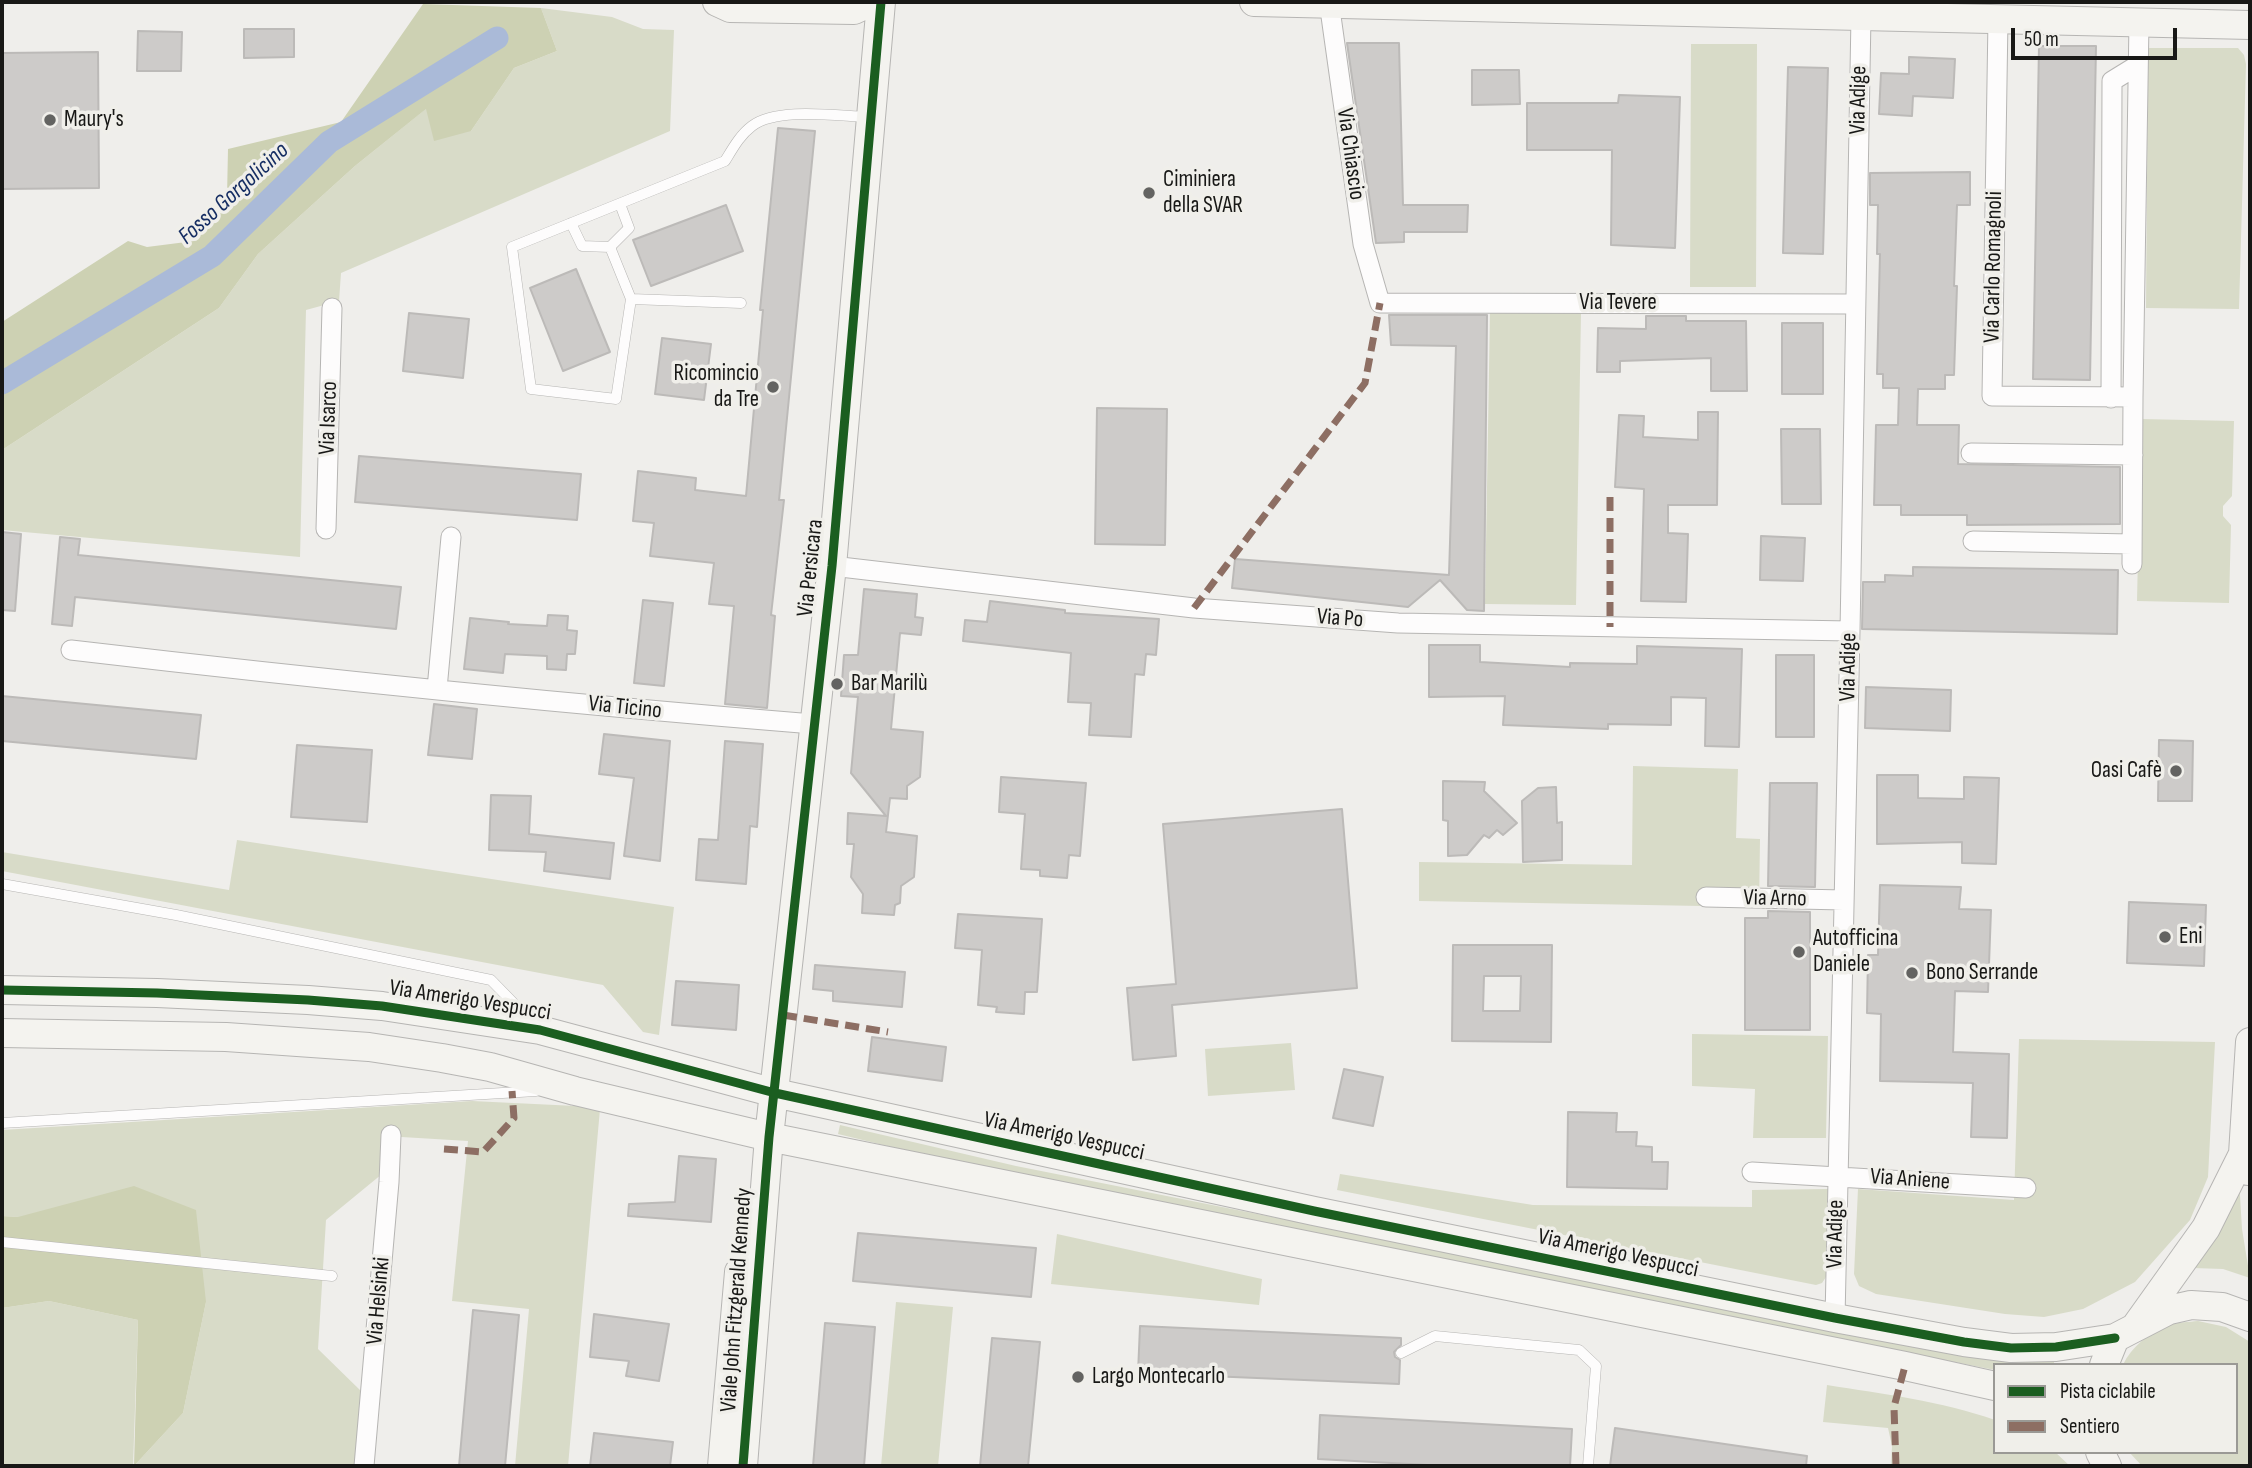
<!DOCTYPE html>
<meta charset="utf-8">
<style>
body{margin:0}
#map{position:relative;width:2252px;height:1468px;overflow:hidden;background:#efeeeb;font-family:"Sofia Sans Condensed",sans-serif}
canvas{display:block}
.frame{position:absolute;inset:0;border:4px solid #181816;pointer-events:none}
.legend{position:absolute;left:1993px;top:1363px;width:245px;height:91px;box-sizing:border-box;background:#f0efea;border:2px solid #9a9995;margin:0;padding:9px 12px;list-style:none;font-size:21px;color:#181816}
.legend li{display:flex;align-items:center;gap:14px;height:35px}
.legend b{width:35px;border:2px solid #9a9995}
.scale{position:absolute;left:2011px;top:28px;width:166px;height:32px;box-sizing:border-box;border:4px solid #181816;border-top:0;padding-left:9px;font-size:21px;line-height:24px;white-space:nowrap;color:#181816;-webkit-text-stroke:5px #f0efea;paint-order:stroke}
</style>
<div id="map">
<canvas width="2252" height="1468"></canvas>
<div class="frame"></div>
<ul class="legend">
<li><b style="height:9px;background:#1b5e20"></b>Pista ciclabile</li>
<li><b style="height:9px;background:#8d6e63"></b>Sentiero</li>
</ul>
<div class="scale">50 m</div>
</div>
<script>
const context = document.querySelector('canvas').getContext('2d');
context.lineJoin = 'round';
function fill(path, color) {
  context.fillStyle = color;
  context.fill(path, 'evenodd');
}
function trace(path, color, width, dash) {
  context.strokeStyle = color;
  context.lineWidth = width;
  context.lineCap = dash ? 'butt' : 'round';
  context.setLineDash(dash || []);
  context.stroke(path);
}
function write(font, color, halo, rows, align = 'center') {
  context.font = font + ' "Sofia Sans Condensed",sans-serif';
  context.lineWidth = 7;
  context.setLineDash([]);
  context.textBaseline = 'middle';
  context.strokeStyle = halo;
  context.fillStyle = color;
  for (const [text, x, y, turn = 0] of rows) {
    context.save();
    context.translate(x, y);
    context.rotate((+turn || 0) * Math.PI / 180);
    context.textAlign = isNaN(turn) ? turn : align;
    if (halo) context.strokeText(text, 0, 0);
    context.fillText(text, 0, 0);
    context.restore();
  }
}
fill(new Path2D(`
 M 541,8 L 612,17 L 643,29 L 674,30 L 670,131 L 341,273 L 339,301 L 306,310 L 300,557 L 2,530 L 2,450 L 219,308 L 258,254 L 355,166 L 427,108 L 471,131 L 514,68 L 557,51 Z
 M 1691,44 L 1757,44 L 1756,287 L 1690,287 Z
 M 2148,48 L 2238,48 L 2244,55 L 2246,64 L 2239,309 L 2146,308 Z
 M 1490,312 L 1581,313 L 1576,605 L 1485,604 Z
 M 2141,419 L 2234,421 L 2232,496 L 2223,506 L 2223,516 L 2231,525 L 2229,603 L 2137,601 Z
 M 1633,766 L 1738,769 L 1736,838 L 1760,839 L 1759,907 L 1419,901 L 1419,862 L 1632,865 Z
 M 237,840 L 674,907 L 659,1035 L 643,1032 L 603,985 L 2,871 L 2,852 L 229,890 Z
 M 1692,1034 L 1828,1036 L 1826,1138 L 1753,1138 L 1755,1089 L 1692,1086 Z
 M 2019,1039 L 2215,1042 L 2208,1177 L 2190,1220 L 2135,1282 L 2083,1309 L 2044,1317 L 2005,1314 L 1876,1294 L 1859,1286 L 1854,1274 L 1858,1189 L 2014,1200 Z
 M 1291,1043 L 1295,1090 L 1208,1096 L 1205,1049 Z
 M 472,1101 L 576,1106 L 600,1109 L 568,1466 L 515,1466 L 529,1309 L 452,1301 L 468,1141 L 385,1136 L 382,1174 L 326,1220 L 318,1349 L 362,1392 L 355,1466 L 134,1466 L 183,1413 L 206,1302 L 18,1217 L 2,1216 L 2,1130 Z
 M 840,1125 L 1016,1166 L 1936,1349 L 2004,1358 L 2054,1361 L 2054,1365 L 1995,1365 L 1995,1370 L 1015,1177 L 838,1134 Z
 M 1340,1174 L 1533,1205 L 1752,1207 L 1752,1190 L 1828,1189 L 1826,1277 L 1822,1283 L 1816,1285 L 1337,1190 Z
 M 2239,1179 L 2242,1229 L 2250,1278 L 2223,1269 L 2193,1268 Z
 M 1057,1234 L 1262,1279 L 1259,1305 L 1051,1284 Z
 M 49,1301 L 138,1320 L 133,1466 L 2,1466 L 2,1308 Z
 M 896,1302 L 953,1307 L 938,1466 L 881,1466 Z
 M 2198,1321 L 2226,1327 L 2250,1342 L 2250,1464 L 2247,1466 L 2142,1466 L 2129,1452 L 2236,1452 L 2236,1365 L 2123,1365 C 2131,1347 2151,1331 2170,1325 C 2178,1322 2189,1322 2198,1321 Z
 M 1827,1385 C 1883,1394 1941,1401 1995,1420 L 1995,1452 L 2055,1452 L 2070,1466 L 1891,1466 L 1892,1446 L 1888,1428 L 1823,1422 Z`), '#d8dbc8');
fill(new Path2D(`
 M 423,4 L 541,8 L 557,51 L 514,68 L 471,131 L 434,141 L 426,109 L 355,166 L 258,254 L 219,308 L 2,450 L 2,322 L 128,241 L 147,247 L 194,241 L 227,197 L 228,149 L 341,122 Z
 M 134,1186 L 196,1210 L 206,1302 L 183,1413 L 134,1466 L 138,1320 L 49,1301 L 2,1308 L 2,1216 L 18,1217 Z`), '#cdd1b3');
trace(new Path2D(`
 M 2,383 L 212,256 L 329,142 L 497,38`), '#aabad8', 23);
const building = new Path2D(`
 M 244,29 L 294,29 L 294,57 L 244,58 Z
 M 138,31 L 182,32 L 181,71 L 137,71 Z
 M 1347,43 L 1399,43 L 1403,205 L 1468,205 L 1467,232 L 1404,232 L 1404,242 L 1376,243 Z
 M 2039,46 L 2096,46 L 2090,380 L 2033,379 Z
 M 98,52 L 99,188 L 2,189 L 2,53 Z
 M 1909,57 L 1955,59 L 1953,98 L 1913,96 L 1912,116 L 1879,114 L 1881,73 L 1909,74 Z
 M 1788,67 L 1828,68 L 1823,254 L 1783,253 Z
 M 1472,70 L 1519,70 L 1520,104 L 1472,105 Z
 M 1619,95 L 1680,97 L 1675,248 L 1611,245 L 1612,150 L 1527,150 L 1527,103 L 1618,103 Z
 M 778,128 L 815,131 L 779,500 L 784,500 L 771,615 L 775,616 L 767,708 L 725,704 L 734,606 L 709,604 L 714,563 L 650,556 L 654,523 L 633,521 L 638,471 L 696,478 L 695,490 L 746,496 L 763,310 L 760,310 Z
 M 1970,172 L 1970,205 L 1957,205 L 1954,286 L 1957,286 L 1954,375 L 1945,375 L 1945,389 L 1918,389 L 1917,425 L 1959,425 L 1958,464 L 2120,467 L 2120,524 L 1967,525 L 1967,515 L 1901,515 L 1901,505 L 1874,505 L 1876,425 L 1898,425 L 1899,388 L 1883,388 L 1883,374 L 1877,374 L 1880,254 L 1877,254 L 1878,205 L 1870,205 L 1870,173 Z
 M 726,205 L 743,251 L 651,286 L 633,240 Z
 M 576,269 L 610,352 L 563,371 L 530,288 Z
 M 409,313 L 469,319 L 463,378 L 403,371 Z
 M 1389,315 L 1487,315 L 1484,611 L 1467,610 L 1440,580 L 1408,607 L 1232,588 L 1235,559 L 1449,575 L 1456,346 L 1391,345 Z
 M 1646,316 L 1686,316 L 1686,321 L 1746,321 L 1747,391 L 1711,391 L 1711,358 L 1620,361 L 1620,372 L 1597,372 L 1598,328 L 1646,329 Z
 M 1782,323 L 1823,323 L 1823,394 L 1782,394 Z
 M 662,338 L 711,344 L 704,400 L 655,394 Z
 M 1097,408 L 1167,409 L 1165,545 L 1095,544 Z
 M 1698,412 L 1718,412 L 1717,505 L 1668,505 L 1668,533 L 1688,534 L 1686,602 L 1641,601 L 1644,489 L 1615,487 L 1619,415 L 1644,416 L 1643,437 L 1698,440 Z
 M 1781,429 L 1820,429 L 1821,504 L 1782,504 Z
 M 359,456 L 581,474 L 577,520 L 355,502 Z
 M 2,532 L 21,534 L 15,611 L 2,610 Z
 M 1761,536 L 1805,538 L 1803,581 L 1760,580 Z
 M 60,537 L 80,539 L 78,555 L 401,587 L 396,629 L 75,597 L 72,626 L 52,624 Z
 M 1913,567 L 2118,570 L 2117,634 L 1862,629 L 1863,582 L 1885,582 L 1885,575 L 1913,576 Z
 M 864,589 L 917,594 L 915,617 L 923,618 L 921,635 L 900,633 L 891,729 L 923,732 L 920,777 L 907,786 L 907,799 L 890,798 L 886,832 L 917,836 L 914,877 L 901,886 L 900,903 L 895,905 L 894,915 L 862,913 L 863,894 L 851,877 L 854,844 L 847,844 L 848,813 L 886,816 L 851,773 L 858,697 L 841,696 L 844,655 L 858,655 Z
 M 643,600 L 673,603 L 664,686 L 634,683 Z
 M 990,601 L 1065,610 L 1065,613 L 1159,619 L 1156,655 L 1146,654 L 1144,675 L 1135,674 L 1131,737 L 1089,735 L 1091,703 L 1068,702 L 1071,653 L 963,641 L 965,620 L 987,622 Z
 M 548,615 L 568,616 L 567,630 L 577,631 L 575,654 L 567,654 L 566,670 L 547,669 L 547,656 L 505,654 L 503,673 L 464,669 L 470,618 L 509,622 L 508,624 L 547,626 Z
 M 1429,645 L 1480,645 L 1480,662 L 1570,667 L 1570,663 L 1637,664 L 1637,646 L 1742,649 L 1739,747 L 1705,746 L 1706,698 L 1671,697 L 1671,725 L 1608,724 L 1608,729 L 1503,725 L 1505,696 L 1429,697 Z
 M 1776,655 L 1814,655 L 1814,737 L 1776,737 Z
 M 1866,687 L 1951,690 L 1950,731 L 1865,728 Z
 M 2,696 L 201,715 L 196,759 L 2,741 Z
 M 434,704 L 477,709 L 472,759 L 428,755 Z
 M 604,734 L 670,741 L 660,861 L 624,856 L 634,778 L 599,774 Z
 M 2159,740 L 2193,741 L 2192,801 L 2158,801 Z
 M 725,741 L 763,744 L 757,827 L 750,826 L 746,884 L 696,880 L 699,839 L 718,840 Z
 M 297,745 L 372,750 L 367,822 L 291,817 Z
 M 1877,775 L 1918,775 L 1918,798 L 1964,799 L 1964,777 L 1999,778 L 1996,864 L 1962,863 L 1962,842 L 1877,844 Z
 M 1001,777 L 1086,783 L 1080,856 L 1069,855 L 1067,878 L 1040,876 L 1040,870 L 1021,869 L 1025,814 L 999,812 Z
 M 1443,781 L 1485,782 L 1484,791 L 1517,823 L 1503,835 L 1497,830 L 1489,838 L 1484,835 L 1467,855 L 1448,856 L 1448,821 L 1443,820 Z
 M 1770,783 L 1817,783 L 1815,887 L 1768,886 Z
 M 1556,787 L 1557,823 L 1562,822 L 1562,860 L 1523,862 L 1522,801 L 1538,788 Z
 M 491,795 L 531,796 L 529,834 L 614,843 L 610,879 L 544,871 L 546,852 L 489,850 Z
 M 1342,809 L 1357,988 L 1172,1005 L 1176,1056 L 1133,1060 L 1127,988 L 1176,984 L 1163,824 Z
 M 1880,885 L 1961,887 L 1959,909 L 1991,910 L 1988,992 L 1955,991 L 1953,1052 L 2009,1054 L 2007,1138 L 1971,1137 L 1973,1083 L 1880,1081 L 1881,1014 L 1867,1013 L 1868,955 L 1878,955 Z
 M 2129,902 L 2206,905 L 2204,966 L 2127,963 Z
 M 1768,911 L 1810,912 L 1810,1030 L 1745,1030 L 1745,918 L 1768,918 Z
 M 958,914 L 1042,919 L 1037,992 L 1025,992 L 1024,1014 L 996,1012 L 997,1007 L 978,1005 L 982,950 L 955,948 Z
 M 1453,945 L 1552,945 L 1551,1042 L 1452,1041 ZM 1484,976 L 1521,976 L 1520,1011 L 1483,1011 Z
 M 815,965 L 905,972 L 902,1007 L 833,1001 L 833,991 L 813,989 Z
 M 676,981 L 739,985 L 736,1030 L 672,1025 Z
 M 872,1037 L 946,1047 L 942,1081 L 868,1071 Z
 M 1344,1069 L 1383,1077 L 1373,1126 L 1333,1118 Z
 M 1568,1112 L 1617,1113 L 1616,1132 L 1637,1132 L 1636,1146 L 1652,1147 L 1652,1162 L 1668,1162 L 1667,1189 L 1567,1187 Z
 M 679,1156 L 716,1159 L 711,1222 L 628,1216 L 629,1204 L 675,1202 Z
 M 858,1233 L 1036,1248 L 1031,1297 L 853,1281 Z
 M 473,1310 L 519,1315 L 505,1466 L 459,1466 Z
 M 594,1314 L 669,1324 L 659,1381 L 626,1376 L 629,1361 L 590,1357 Z
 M 825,1323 L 875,1327 L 864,1466 L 813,1466 Z
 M 1140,1326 L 1401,1338 L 1401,1345 L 1394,1352 L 1395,1357 L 1400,1360 L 1399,1384 L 1138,1373 Z
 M 992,1338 L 1040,1342 L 1028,1466 L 980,1466 Z
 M 1320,1415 L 1572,1429 L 1570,1466 L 1446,1466 L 1318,1459 Z
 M 1615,1428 L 1807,1456 L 1806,1466 L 1610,1466 Z
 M 594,1433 L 673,1442 L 670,1466 L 590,1466 Z`);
fill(building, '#cdcbc9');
trace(building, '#bcbab8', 2);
const lane = new Path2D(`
 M 571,223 L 582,246 L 610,247 L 629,228 L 620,204
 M 610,247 L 631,299 L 616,399 L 531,389 L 512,247 L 725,161 C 733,148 740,135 752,126 C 777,107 837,116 867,117
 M 631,299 L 741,303
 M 2,884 L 176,915 L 491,980 L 532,1022
 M 2,1123 L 536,1091
 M 2,1242 L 332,1276
 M 1401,1353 L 1435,1336 L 1579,1350 L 1596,1366 L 1588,1466`);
const street = new Path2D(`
 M 1329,2 L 1363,244 L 1380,303 L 1855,304
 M 1998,19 L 1992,396 L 2133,397 L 2139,22
 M 2111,398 L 2112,81 L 2138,65
 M 1971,453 L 2133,455
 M 326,529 L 332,308
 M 1973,541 L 2132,544
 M 2132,564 L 2133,397
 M 832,566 L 1194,608 L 1398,623 L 1850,631
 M 71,650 C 318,679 565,704 813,724
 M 437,689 L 451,537
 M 1706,897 L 1844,900
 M 1752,1172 L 2026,1188
 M 1835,1318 L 1850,631 L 1861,16
 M 364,1466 L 389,1182 L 391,1135`);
const secondary = new Path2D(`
 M 717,2 L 730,8 L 854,10 L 871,2
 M 1254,2 L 2250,25
 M 2,990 L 157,993 L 308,1000 L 382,1006 L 540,1030 L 775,1093 L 1314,1211 L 1835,1318 L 1964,1342 L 2011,1348 L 2056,1347 L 2115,1338
 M 2,1033 L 226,1037 L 369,1047 L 442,1058 L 490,1067 L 575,1091 L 769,1137 L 1905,1366 L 1995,1386
 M 2248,1171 L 2243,1154 L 2250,1042
 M 2136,1326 L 2206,1228 L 2243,1154
 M 2104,1365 L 2115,1338 L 2169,1310 L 2191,1305 L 2222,1307 L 2250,1317
 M 2100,1452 L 2107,1466
 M 722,1466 L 739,1272
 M 743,1466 L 769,1137 L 832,566 L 881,2`);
trace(lane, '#b6b5b3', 11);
trace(street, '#b6b5b3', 21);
trace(secondary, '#b6b5b3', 30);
trace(lane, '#fdfcfc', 10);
trace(street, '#fdfcfc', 19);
trace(secondary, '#f4f3ef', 28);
trace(new Path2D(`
 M 1610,497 L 1610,627
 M 1194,608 L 1365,383 L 1380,303
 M 783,1015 L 888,1032
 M 444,1149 L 483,1152 L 514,1118 L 512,1091
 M 1896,1466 L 1894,1407 L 1905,1366`), '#8d6e63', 7, [14, 7]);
trace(new Path2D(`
 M 2,990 L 157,993 L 308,1000 L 382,1006 L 540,1030 L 775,1093 L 1314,1211 L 1835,1318 L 1964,1342 L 2011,1348 L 2056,1347 L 2115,1338
 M 743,1466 L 769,1137 L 832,566 L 881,2`), '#1b5e20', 9);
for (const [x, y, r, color] of [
 [50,120,7,"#636361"],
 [1149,193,7,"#636361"],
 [773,387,7,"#636361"],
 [837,684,7,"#636361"],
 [2176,771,7,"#636361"],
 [2165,937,7,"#636361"],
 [1799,952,7,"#636361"],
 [1912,973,7,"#636361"],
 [1078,1377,7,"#636361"]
]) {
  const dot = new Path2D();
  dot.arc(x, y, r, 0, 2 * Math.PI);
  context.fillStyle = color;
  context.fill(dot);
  trace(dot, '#f0efea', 2.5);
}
write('23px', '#181816', '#f0efea', [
 ["Via Adige",1859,100,-89],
 ["Via Chiascio",1350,154,82],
 ["Via Carlo Romagnoli",1994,267,-89],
 ["Via Tevere",1618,303],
 ["Via Isarco",329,418,-88],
 ["Via Persicara",811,568,-84],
 ["Via Po",1340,619,4],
 ["Via Adige",1849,667,-89],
 ["Via Ticino",625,708,6],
 ["Via Arno",1775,899,1],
 ["Via Amerigo Vespucci",470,1001,9],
 ["Via Amerigo Vespucci",1064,1137,12],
 ["Via Aniene",1910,1180,4],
 ["Via Adige",1836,1234,-89],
 ["Via Amerigo Vespucci",1618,1254,12],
 ["Viale John Fitzgerald Kennedy",737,1300,-86],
 ["Via Helsinki",379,1301,-85]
]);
write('23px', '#181816', '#f0efea', [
 ["Maury's",64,120],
 ["Ciminiera",1163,180],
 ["della SVAR",1163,206],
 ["Ricomincio",759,374,"right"],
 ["da Tre",759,400,"right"],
 ["Bar Marilù",851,684],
 ["Oasi Cafè",2162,771,"right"],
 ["Eni",2179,937],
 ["Autofficina",1813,939],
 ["Daniele",1813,965],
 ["Bono Serrande",1926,973],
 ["Largo Montecarlo",1092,1377]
], 'left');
write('italic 24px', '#162e63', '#f0efea', [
 ["Fosso Gorgolicino",234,194,-42]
]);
</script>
